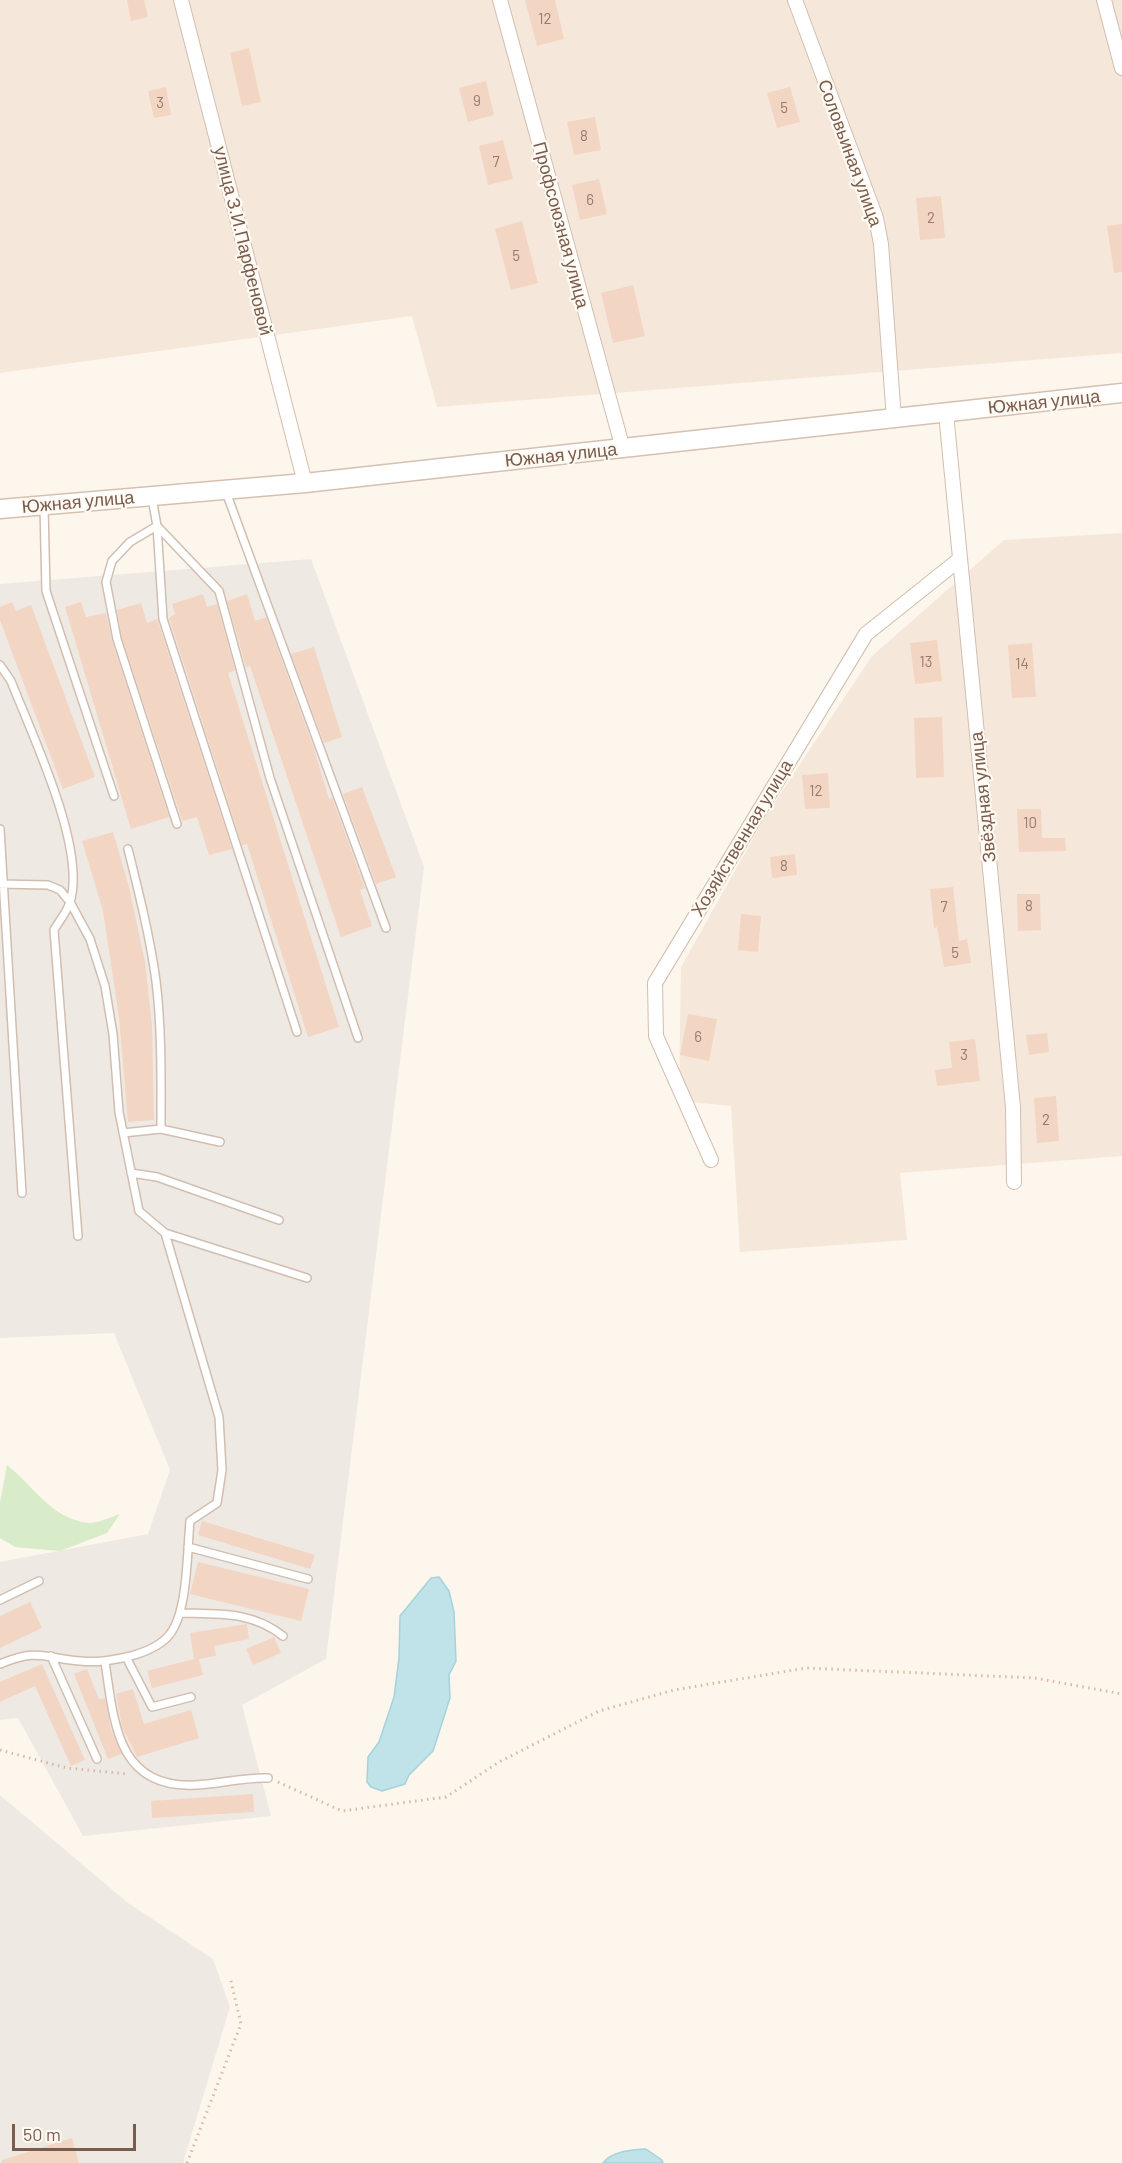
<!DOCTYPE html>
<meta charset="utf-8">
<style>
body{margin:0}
#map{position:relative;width:1122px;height:2163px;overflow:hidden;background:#fdf6ec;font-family:Barlow,sans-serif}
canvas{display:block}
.scale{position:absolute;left:12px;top:2124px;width:124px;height:27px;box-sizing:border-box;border:3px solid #7a5c4d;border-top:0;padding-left:8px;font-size:18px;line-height:21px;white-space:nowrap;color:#7a5c4d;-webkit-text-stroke:4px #fffaf3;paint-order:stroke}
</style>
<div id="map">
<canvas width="1122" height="2163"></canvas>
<div class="scale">50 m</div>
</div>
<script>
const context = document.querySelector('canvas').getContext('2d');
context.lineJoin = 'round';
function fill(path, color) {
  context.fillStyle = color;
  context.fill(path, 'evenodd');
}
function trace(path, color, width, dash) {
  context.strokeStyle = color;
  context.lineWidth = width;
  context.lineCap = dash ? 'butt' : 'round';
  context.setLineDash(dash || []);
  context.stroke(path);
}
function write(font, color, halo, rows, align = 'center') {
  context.font = font + ' Barlow,sans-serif';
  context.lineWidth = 4.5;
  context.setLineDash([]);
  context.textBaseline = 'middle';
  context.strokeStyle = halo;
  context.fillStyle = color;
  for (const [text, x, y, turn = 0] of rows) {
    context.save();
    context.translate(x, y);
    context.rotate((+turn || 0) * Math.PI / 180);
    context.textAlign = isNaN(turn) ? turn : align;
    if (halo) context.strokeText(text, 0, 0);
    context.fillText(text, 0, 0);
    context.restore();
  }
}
fill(new Path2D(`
 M 0,0 L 1122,0 L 1122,353 L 437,407 L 412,316 L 0,373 Z
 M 1122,533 L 1122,1156 L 900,1173 L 907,1240 L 740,1252 L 731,1106 L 679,1101 L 681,967 L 765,817 L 872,656 L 1004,540 Z`), '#f5e8da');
fill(new Path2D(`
 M 311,559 L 424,867 L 326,1659 L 242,1705 L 271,1816 L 83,1836 L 18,1718 L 0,1720 L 0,1562 L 148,1534 L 170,1470 L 114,1333 L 0,1338 L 0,584 Z
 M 0,1795 L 128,1903 L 213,1959 L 230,2007 L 183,2163 L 0,2163 Z`), '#efe9e4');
fill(new Path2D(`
 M 7,1465 C 35,1487 51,1519 89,1523 C 98,1523 111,1517 120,1514 L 107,1533 L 60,1551 L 15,1547 L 0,1538 L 0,1502 Z`), '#d8ecc9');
const water = new Path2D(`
 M 439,1577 L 449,1591 L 454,1612 L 456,1661 L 449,1675 L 450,1698 L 433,1751 L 409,1775 L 405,1784 L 382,1791 L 371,1787 L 367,1782 L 368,1757 L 379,1742 L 394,1697 L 399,1658 L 400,1616 L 431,1578 Z
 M 646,2149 L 662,2160 L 663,2163 L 603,2163 C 612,2151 631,2150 646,2149 Z`);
fill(water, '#bfe3e8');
trace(water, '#a5d3da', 1.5);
fill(new Path2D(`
 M 127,0 L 144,0 L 148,17 L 131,21 Z
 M 525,0 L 555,0 L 564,39 L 537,46 Z
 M 249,48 L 261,102 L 242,106 L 230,53 Z
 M 486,81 L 494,115 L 468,122 L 459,88 Z
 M 166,87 L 171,115 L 154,118 L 148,91 Z
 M 790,87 L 800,122 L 777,128 L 767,93 Z
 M 595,117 L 601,150 L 574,155 L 567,122 Z
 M 503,140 L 513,179 L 488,185 L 479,146 Z
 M 599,179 L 607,214 L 580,220 L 572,185 Z
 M 941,196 L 945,238 L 920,240 L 916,198 Z
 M 522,221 L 538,283 L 511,290 L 495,229 Z
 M 1122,224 L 1122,272 L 1114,273 L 1107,226 Z
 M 633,285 L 645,336 L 613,343 L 601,293 Z
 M 203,594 L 207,607 L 217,604 L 235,670 L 228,673 L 339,1027 L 308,1037 L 247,844 L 242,845 L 169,618 L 175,614 L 172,604 Z
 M 247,594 L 255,621 L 266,617 L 313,746 L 329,799 L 332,798 L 365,888 L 360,890 L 372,926 L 341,937 L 250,666 L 246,667 L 227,601 Z
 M 12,602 L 16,611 L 31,605 L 95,777 L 63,789 L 0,620 L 0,607 Z
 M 81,602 L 86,617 L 106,613 L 112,641 L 169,817 L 131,829 L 65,607 Z
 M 141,603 L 147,623 L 157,619 L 232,849 L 209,855 L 197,817 L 183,821 L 180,814 L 122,638 L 117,610 Z
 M 937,640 L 942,681 L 915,684 L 910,643 Z
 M 1032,643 L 1036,697 L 1012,698 L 1008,645 Z
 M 314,647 L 342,737 L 324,743 L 291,654 Z
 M 942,717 L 944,777 L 916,778 L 914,718 Z
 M 828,773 L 830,808 L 805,809 L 802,775 Z
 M 362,787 L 396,877 L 376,884 L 343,794 Z
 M 1017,809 L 1041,809 L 1042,838 L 1065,838 L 1066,851 L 1019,852 Z
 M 113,832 L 129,887 L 145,962 L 152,1026 L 154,1120 L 128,1122 L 119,1017 L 103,911 L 82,841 Z
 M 795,854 L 797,875 L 772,878 L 770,857 Z
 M 953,887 L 959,941 L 967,939 L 971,963 L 944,967 L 937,927 L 934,928 L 930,889 Z
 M 1017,894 L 1040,894 L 1041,930 L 1018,931 Z
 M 741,914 L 761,916 L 758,952 L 738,950 Z
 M 688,1014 L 717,1019 L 709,1061 L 680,1055 Z
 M 1047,1033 L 1049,1052 L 1029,1055 L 1026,1035 Z
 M 975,1039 L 980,1081 L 937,1086 L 935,1070 L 952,1068 L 949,1042 Z
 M 1056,1096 L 1059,1141 L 1037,1143 L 1034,1098 Z
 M 202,1521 L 315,1555 L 310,1569 L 198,1535 Z
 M 198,1562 L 309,1589 L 301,1621 L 190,1594 Z
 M 30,1602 L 42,1628 L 0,1648 L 0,1616 Z
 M 247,1624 L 249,1639 L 214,1646 L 216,1656 L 199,1659 L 203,1675 L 152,1688 L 147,1671 L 194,1659 L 190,1633 Z
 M 274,1637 L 281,1653 L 253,1665 L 246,1649 Z
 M 42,1664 L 85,1760 L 71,1766 L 35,1686 L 0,1702 L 0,1682 Z
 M 87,1669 L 99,1699 L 105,1698 L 111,1730 L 122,1754 L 108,1759 L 74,1674 Z
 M 133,1689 L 144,1724 L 191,1710 L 199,1738 L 137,1757 L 122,1727 L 116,1694 Z
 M 253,1794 L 254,1812 L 152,1818 L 151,1801 Z
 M 72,2138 L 79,2163 L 2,2163 L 2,2160 Z`), '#f3d5c3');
const lane = new Path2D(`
 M 226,492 L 386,928
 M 152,498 L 157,526 L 163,619 L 297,1032
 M 44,507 L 46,591 L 114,796
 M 0,665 L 11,681 C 31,733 87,848 70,902 C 67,912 59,921 54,930 L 78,1236
 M 177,824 L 117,639 L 106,582 L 112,561 L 130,542 L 157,526 L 219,591 L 270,778 L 358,1038
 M 0,829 L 22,1193
 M 128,849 C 139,893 150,937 156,981 C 162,1030 161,1080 161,1129
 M 0,884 L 48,885 L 60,890 L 70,902 L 90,939 L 105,986 L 113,1034 L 119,1112 L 139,1211 L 165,1233 L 219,1417 L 222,1470 L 217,1503 L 190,1521 C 187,1551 188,1611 170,1634 C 161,1646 145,1652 131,1656 C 113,1660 98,1663 80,1661 C 43,1658 39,1648 0,1664
 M 123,1133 L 161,1129 L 220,1142
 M 131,1173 L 157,1177 L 279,1220
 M 165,1233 L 307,1278
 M 188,1547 L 308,1579
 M 0,1600 L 39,1581
 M 180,1613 C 218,1614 252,1611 283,1636
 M 51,1656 L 97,1759
 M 126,1657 L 152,1707 L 191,1697
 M 105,1662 C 114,1722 117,1789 195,1785 C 220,1784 243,1777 268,1778`);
const street = new Path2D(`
 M 181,0 L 305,483
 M 500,0 L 623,449
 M 795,0 L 876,218 L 881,244 L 894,419
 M 1104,0 L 1122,68
 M 946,413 L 1013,1107 L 1014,1182
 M 711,1160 L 656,1036 L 655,983 L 866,634 L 960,559`);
const secondary = new Path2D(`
 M 0,509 L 305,483 L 1122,393`);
trace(lane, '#d1beb0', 10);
trace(street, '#d1beb0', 16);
trace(secondary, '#d6c0b0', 21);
trace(new Path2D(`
 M 0,1750 L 67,1768 L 128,1774
 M 278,1782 L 342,1811 L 446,1797 L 499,1762 L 599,1711 L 674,1690 L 806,1668 L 1035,1678 L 1122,1694
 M 187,2163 L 241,2024 L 230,1977`), '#d9b8a5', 3, [1.5, 4.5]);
trace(lane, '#fff', 7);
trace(street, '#fff', 14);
trace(secondary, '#fff', 18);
write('15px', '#987a6a', null, [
 ["12",545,19],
 ["9",477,101],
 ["3",160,103],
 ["5",784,108],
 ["8",584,136],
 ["7",496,162],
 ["6",590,200],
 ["2",931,218],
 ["5",516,256],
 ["13",926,662],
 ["14",1022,664],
 ["12",816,791],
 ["10",1030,823],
 ["8",784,866],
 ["8",1029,906],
 ["7",944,907],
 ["5",955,953],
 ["6",698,1037],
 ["3",964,1055],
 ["2",1046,1120]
]);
write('18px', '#7a5c4d', '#fffaf3', [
 ["Соловьиная улица",850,153,70],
 ["Профсоюзная улица",561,225,75],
 ["улица З.И.Парфеновой",243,241,76],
 ["Южная улица",1044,402,-6],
 ["Южная улица",561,455,-6],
 ["Южная улица",78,502,-5],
 ["Звёздная улица",983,797,-96],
 ["Хозяйственная улица",742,838,-59]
]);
</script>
